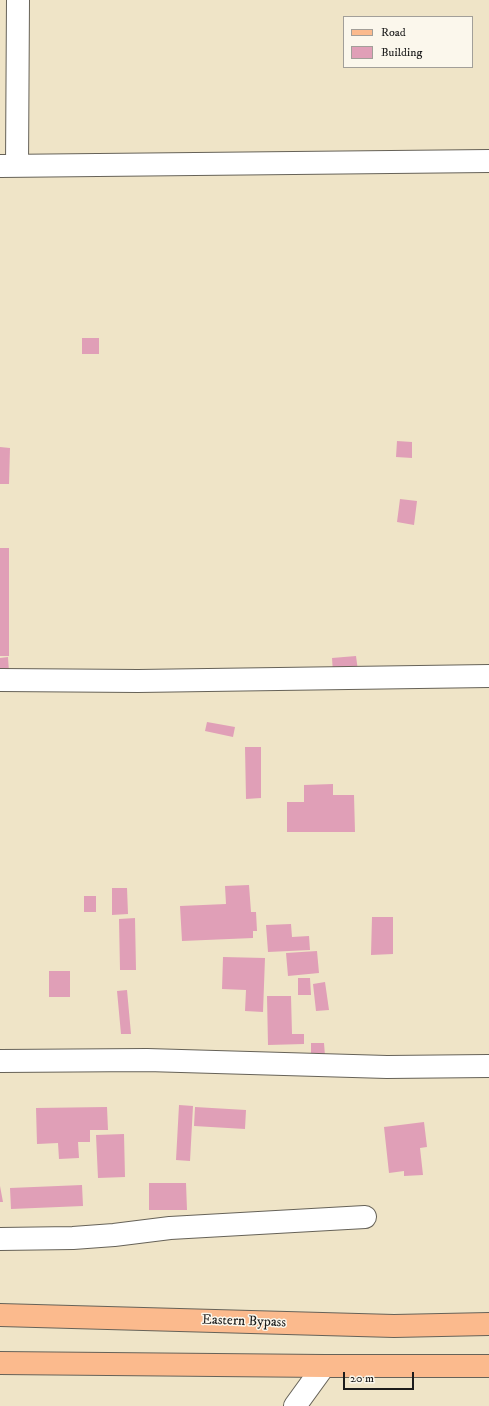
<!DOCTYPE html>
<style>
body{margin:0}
#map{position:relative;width:489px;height:1406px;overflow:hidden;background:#efe4c7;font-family:"IM FELL DW Pica",serif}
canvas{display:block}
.legend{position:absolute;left:343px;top:16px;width:130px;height:52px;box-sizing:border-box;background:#fbf7ec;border:1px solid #a29f99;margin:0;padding:5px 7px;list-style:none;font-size:12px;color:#1c1c1c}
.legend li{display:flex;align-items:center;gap:8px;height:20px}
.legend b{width:20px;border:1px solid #a29f99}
.scale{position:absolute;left:343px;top:1372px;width:71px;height:18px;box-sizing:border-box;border:2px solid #1c1c1c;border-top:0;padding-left:5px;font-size:12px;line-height:14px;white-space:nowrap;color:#1c1c1c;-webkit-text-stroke:3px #fbf7ec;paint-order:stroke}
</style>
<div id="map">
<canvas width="489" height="1406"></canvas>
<ul class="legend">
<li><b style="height:5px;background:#fbba8d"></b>Road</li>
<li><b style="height:11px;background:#e09fb7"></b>Building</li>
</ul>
<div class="scale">20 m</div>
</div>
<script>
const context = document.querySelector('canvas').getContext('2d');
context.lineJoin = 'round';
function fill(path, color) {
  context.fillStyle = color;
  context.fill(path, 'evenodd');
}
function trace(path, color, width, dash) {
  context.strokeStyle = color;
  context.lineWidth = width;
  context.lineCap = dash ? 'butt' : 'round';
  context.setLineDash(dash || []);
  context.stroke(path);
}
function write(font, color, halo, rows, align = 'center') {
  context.font = font + ' "IM FELL DW Pica",serif';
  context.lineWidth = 3;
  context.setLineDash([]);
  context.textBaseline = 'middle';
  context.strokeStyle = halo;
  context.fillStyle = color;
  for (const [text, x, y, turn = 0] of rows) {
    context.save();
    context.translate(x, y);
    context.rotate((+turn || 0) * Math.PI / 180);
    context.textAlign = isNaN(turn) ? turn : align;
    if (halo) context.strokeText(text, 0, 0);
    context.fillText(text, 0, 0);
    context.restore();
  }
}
fill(new Path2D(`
 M 82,338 L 99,338 L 99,354 L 82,354 Z
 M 397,441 L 412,442 L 412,458 L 396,457 Z
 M 0,447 L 10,448 L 9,484 L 0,484 Z
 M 400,499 L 417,501 L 414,525 L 397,522 Z
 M 0,548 L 9,548 L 9,656 L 0,656 Z
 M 356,656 L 358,671 L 333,673 L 332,658 Z
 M 8,657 L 9,672 L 0,673 L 0,658 Z
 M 207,722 L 235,727 L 233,737 L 205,731 Z
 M 245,747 L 261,747 L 261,798 L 246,799 Z
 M 333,784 L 333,795 L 354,795 L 355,832 L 287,832 L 287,802 L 304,802 L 304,785 Z
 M 249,885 L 251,912 L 256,912 L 257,931 L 253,931 L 253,938 L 182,941 L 180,906 L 226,904 L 225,886 Z
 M 112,888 L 127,888 L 128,914 L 112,915 Z
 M 84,896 L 96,896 L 96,912 L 84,912 Z
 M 372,917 L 393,917 L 393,954 L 371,955 Z
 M 135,918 L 136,970 L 120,970 L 119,919 Z
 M 291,924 L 292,937 L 309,936 L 310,950 L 268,952 L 266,925 Z
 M 317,951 L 319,973 L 288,976 L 286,953 Z
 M 223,957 L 265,958 L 263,1012 L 245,1011 L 246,990 L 222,989 Z
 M 49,971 L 70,971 L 70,997 L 49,997 Z
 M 298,978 L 310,978 L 311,995 L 298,995 Z
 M 325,982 L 329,1010 L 316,1011 L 313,984 Z
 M 127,990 L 131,1034 L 121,1034 L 117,991 Z
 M 267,996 L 291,996 L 292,1034 L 304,1034 L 304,1044 L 268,1045 Z
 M 311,1043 L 324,1043 L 325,1056 L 311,1056 Z
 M 179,1105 L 193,1106 L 190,1161 L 176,1160 Z
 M 107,1107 L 108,1130 L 90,1130 L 90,1142 L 78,1142 L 79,1158 L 59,1159 L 58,1143 L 37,1144 L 36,1108 Z
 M 195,1107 L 246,1110 L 245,1129 L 194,1126 Z
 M 424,1122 L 427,1147 L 420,1148 L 423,1175 L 404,1176 L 404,1171 L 389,1173 L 384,1127 Z
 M 124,1134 L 125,1177 L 98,1178 L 96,1135 Z
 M 149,1183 L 186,1183 L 187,1210 L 149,1210 Z
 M 82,1185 L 83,1206 L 11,1209 L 10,1188 Z
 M 0,1186 L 3,1202 L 0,1202 Z`), '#e09fb7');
const minor = new Path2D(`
 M 0,166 L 489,161
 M 17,166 L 18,0
 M 0,680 L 138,681 L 489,676
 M 0,1061 L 147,1060 L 387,1067 L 489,1066
 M 0,1239 L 73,1238 L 114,1235 L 170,1228 L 365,1217
 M 295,1406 L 324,1366`);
const major = new Path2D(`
 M 0,1315 L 394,1326 L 489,1324
 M 0,1363 L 324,1366 L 489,1366`);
trace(minor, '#666258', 24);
trace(major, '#666258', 24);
trace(minor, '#fff', 22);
trace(major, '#fbba8d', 22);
write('14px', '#1c1c1c', '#fbf7ec', [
 ["Eastern Bypass",244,1322,2]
]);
</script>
